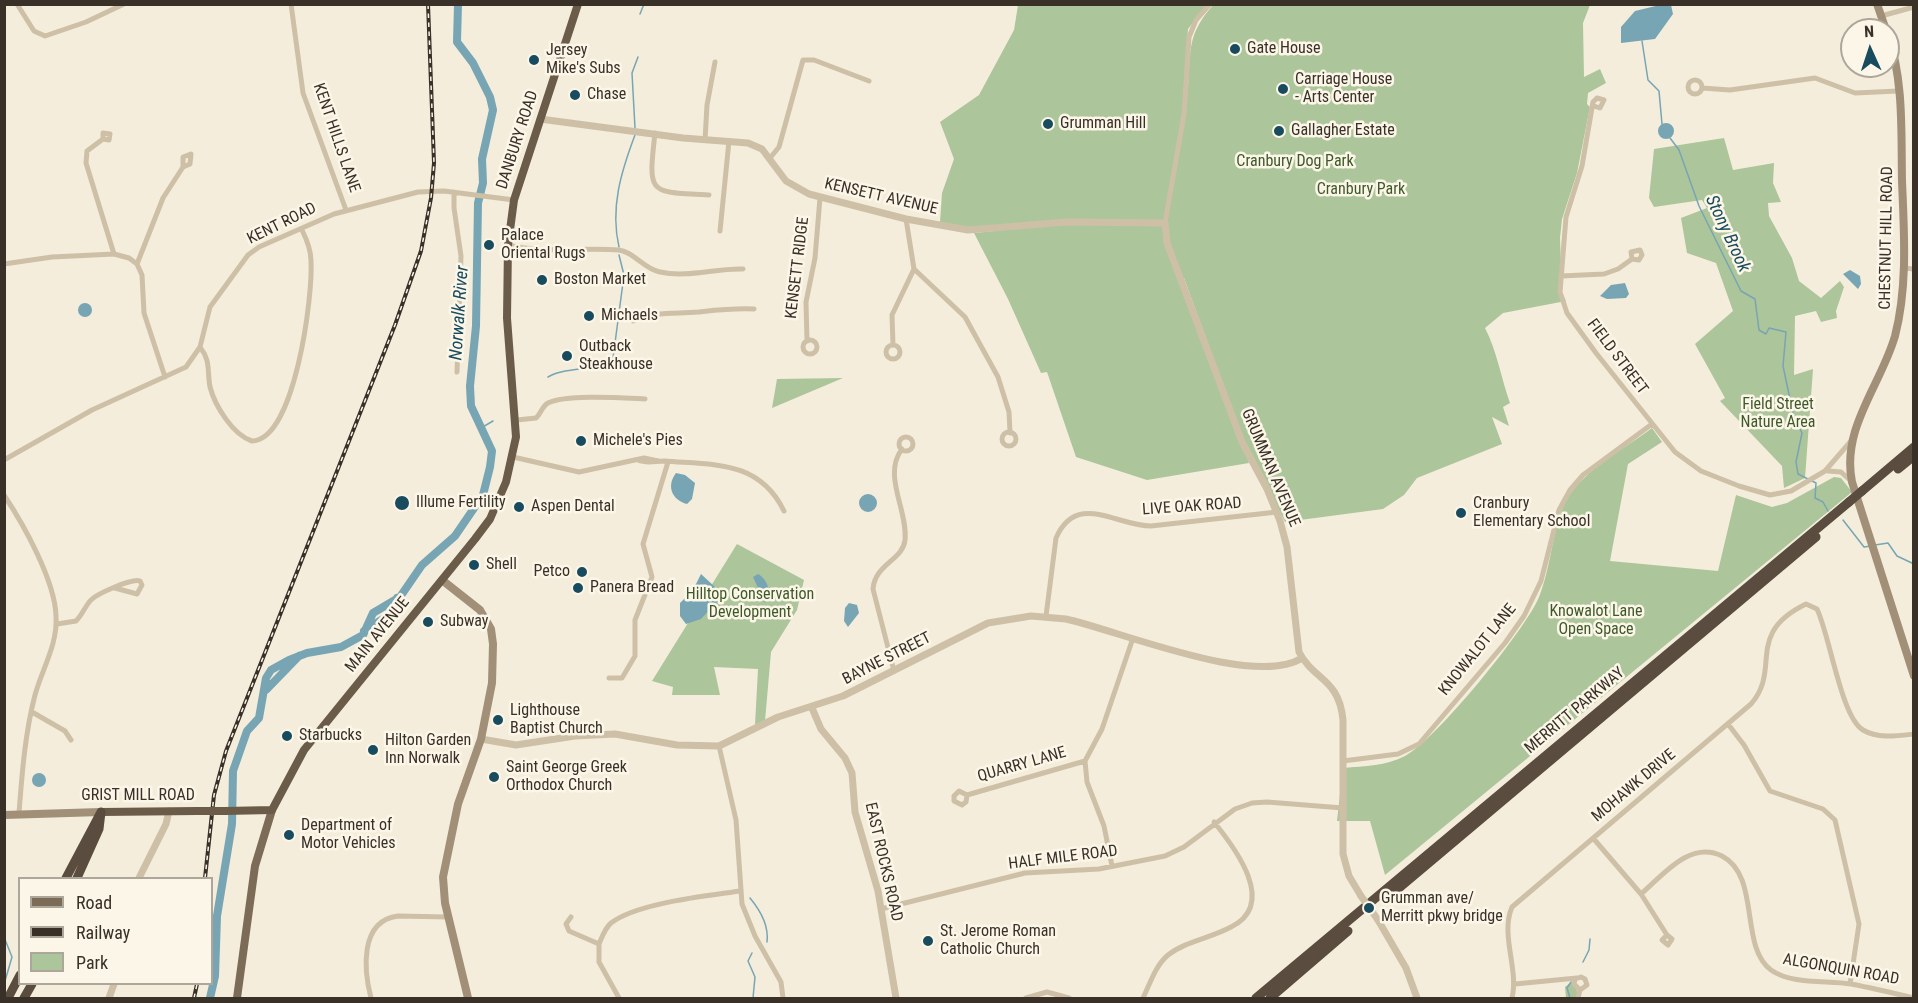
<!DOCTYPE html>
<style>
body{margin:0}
#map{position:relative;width:1918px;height:1003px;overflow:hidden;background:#f4eddb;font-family:"Roboto Condensed",sans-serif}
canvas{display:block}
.frame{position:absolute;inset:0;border:6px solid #393027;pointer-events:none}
.legend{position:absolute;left:18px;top:877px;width:195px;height:108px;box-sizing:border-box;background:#fbf6e8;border:2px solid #ada79b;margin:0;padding:8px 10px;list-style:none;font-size:18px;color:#393027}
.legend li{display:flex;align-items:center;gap:12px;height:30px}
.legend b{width:30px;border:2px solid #ada79b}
.north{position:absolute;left:1840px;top:18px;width:60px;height:60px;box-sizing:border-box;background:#fbf6e8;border:2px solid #ada79b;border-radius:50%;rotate:357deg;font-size:16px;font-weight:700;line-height:24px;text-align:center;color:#393027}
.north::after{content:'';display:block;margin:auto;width:21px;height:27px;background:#194b5e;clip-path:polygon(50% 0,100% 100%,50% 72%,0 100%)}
</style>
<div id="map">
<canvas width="1918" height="1003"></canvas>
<div class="frame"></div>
<ul class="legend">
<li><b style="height:8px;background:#7c6b57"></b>Road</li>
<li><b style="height:8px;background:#393027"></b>Railway</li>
<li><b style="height:16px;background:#adc59a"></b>Park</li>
</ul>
<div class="north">N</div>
</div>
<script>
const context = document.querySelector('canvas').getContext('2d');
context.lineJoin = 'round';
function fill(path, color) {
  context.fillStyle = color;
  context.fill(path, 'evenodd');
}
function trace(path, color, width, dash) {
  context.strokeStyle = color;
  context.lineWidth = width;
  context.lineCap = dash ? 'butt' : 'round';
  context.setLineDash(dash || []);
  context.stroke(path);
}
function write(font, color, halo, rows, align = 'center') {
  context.font = font + ' "Roboto Condensed",sans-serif';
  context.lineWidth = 5;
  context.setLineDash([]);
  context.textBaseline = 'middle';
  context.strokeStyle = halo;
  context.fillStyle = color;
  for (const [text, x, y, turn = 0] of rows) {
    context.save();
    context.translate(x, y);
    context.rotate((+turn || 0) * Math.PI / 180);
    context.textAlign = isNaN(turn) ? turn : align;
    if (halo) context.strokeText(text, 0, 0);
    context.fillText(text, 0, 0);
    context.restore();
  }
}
fill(new Path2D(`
 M 1018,5 L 1207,5 L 1188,29 L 1184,91 L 1188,87 C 1191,49 1187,35 1213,5 L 1590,5 L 1583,23 L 1584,77 L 1600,69 L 1606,83 L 1588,93 L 1587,104 L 1590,107 L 1577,173 L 1562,219 L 1560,238 L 1562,293 L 1566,301 L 1503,313 L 1485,328 C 1497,351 1501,378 1510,403 L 1503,407 L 1509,426 L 1492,417 L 1502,444 L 1417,478 L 1404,495 L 1383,509 L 1285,522 L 1246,447 L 1184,278 L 1180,278 L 1249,463 L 1147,480 L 1076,457 L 1047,372 L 1041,373 L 1008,299 L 974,233 L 1045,226 L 967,227 L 940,222 L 942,193 L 954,159 L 940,122 L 979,95 L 1014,30 Z
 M 1724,138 L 1733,170 L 1774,163 L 1773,183 L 1781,202 L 1768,203 L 1769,216 L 1792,258 L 1799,281 L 1821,298 L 1840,281 L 1844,287 L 1836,311 L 1837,318 L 1821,322 L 1816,311 L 1795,316 L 1794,375 L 1813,369 L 1805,478 L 1784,488 L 1782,466 L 1720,401 L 1725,398 L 1695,344 L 1733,311 L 1716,263 L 1687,253 L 1681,218 L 1707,208 L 1702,200 L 1654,207 L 1649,198 L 1654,149 Z
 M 843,378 L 772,408 L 777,379 Z
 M 1652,428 L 1662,442 L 1628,464 L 1610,561 L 1718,571 L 1736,495 L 1772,507 L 1787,503 L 1834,477 L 1841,478 L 1852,492 L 1385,875 L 1370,821 L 1337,821 L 1343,768 C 1365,766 1386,766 1405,756 C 1435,741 1526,629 1539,597 C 1551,568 1553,525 1566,501 C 1583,470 1624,449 1652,428 Z
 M 737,544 L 804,580 L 797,610 L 771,652 L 765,721 L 755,725 L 758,669 L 714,667 L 720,695 L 672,695 L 673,687 L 652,681 Z
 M 1575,979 L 1578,998 L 1566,998 L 1565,987 Z`), '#adc59a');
fill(new Path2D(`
 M 1664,4 L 1671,5 L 1673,14 L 1655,39 L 1621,43 L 1621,27 L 1635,11 Z
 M1658 131a8 8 0 1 1 16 0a8 8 0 1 1-16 0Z
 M 1850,270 L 1860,276 L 1861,284 L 1858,289 L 1843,274 Z
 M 1625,283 L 1629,294 L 1626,298 L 1607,299 L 1600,296 L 1611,285 Z
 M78 310a7 7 0 1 1 14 0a7 7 0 1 1-14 0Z
 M 676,473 L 685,475 L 695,483 L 692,499 L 687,504 C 672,500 666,486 676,473 Z
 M859 503a9 9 0 1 1 18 0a9 9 0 1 1-18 0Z
 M 701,574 L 715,587 L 718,601 L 701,619 L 686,624 L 680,616 L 680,603 L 693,590 Z
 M 758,574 C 768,579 773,596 765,603 L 753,577 Z
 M 849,603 L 857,605 L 859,613 L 848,627 L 844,621 L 845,608 Z
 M32 780a7 7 0 1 1 14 0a7 7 0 1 1-14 0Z`), '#77a5b4');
trace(new Path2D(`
 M 640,14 L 644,4
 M 1642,41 L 1648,80 L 1659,91 L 1662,124
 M 635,128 L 632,73 L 638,57
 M 1670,138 L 1679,150 L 1699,206 L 1741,291 L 1755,299 L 1759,330 L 1766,334 L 1769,328 L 1786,332 L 1783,366 L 1794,418 L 1802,433 L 1796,462 L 1798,474 L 1808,479
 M 619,247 C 610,208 621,172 635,135
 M 548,377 C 565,366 601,372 613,358 L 624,275 L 619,255
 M 481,428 L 493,421
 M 1812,481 L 1816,483 L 1815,498 L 1823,502 L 1828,511
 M 1843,520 L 1864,547 L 1871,546
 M 1875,545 L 1888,543 L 1897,556 L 1914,564
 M 750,898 C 760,910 769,926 767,942
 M 4,937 L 12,957 L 5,981
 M 752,953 L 748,961 L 755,977 L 753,998
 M 1583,962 L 1589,950 L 1590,939
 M 1570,998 L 1567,988 L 1571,982`), '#77a5b4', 1.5);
trace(new Path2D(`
 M 364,631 L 391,614 L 397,598
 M 266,690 L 299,656
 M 210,998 L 215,976 L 217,916 L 232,824 L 233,771 L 247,731 L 259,718 L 266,678 L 271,670 L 289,660 L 307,653 L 341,647 L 363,635 L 373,613 L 400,597 L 422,565 L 455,536 L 483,495 L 490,467 L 492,451 L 471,406 L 470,386 L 476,326 L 478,203 L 483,183 L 482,159 L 493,110 L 490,97 L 473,63 L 457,42 L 458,4`), '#77a5b4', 8);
trace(new Path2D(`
 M 17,4 L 34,31 L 45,36 L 86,22 L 124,4
 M 291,4 L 303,93 L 346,210
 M 1881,16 L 1914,7
 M1688 87a7 7 0 1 1 14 0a7 7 0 1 1-14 0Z
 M 1702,88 L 1730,90 L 1815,78 L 1855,93 L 1898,91
 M 1594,106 L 1600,108 L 1604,100 L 1597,98 L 1593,102 L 1582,166 L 1566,217 L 1560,292 L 1567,313 L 1596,353 L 1675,452 L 1701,471 L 1739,486 L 1770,495 L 1791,491 L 1825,471 L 1851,441
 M 655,133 C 648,195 648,192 709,195
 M 103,139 L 103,133 L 110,134 L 109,140 L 103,139 L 87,151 L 86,163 L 114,254
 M 705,140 L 707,105 L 715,62
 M 770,158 L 779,147 L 803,60 L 814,60 L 869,81
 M 454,192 L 454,208 L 461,256 L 457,372
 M 906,219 L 914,269 L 965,317 L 998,377 L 1009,412 L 1010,433
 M 1165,223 L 1184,114 L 1189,37 L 1196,20 L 1210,4
 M 720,231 L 729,141
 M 508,245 C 546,254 581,247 619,250 C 634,252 644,269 660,272 C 688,278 715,268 743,269
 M 4,264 L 52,257 L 114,254 L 129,258 L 137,264 L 142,275 L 144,313 L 165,377
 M 137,264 L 163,198 L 183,167 L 183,157 L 191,154 L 190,164 L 183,167
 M 1903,268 L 1914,269
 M 1561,276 L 1604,274 L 1618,269 L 1632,259 L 1639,260 L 1642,255 L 1640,250 L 1631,252 L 1632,259
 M 633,321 C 656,311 673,314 698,312 C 717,310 734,308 754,309
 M803 347a7 7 0 1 1 14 0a7 7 0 1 1-14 0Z
 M 807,341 L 806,302 L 815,258 L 820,198
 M 893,345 L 892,315 L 914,269
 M886 352a7 7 0 1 1 14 0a7 7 0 1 1-14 0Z
 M 200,347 C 211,361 207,371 210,387 C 215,406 233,435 252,441 C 295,440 313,296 311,261 C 311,250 307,240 302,230
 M 517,420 L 536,418 C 541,414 542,406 548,403 C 567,394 623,398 645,399
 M1002 439a7 7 0 1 1 14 0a7 7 0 1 1-14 0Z
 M899 444a7 7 0 1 1 14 0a7 7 0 1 1-14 0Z
 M 513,457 L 579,472 L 644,458 L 658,461
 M 4,460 L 92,410 L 186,367 L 200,347 L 210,307 L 248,255 L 259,247 L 334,214 L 418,192 L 444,191 L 514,200
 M 638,460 C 647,464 655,461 664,461 C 714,465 759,460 784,511
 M 1828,471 L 1841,472 L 1852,482
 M 4,495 C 24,525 55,581 56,616 C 58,644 42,669 35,695 C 25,733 22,774 19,813
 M 1046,616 L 1056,538 C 1077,491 1116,526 1151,526 L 1277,512
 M 57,624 L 76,621 C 82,615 85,607 90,601 C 96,594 132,578 140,581 L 142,585 L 137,594 L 115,588
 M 894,671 L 873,589 C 875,564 903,560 905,540 C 908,510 882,475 902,449
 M 609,678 L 622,678 L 635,656 L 635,620 L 652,577 L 643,544 L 668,462
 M 32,712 L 65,731 L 71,740
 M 1728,724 L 1744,745 L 1770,791 L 1823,809 L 1835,820 L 1859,924 L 1850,984
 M 719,746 L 736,820 L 742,904 L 755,936 L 781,982 L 783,998
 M 1343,761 L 1398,754 L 1419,744 L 1505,643 L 1524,616 L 1541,581 L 1559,510 L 1570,490 L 1583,475 L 1652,424
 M 967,795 L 966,802 L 962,805 L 954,801 L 954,796 L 959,791 L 967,795 L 1085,761
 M 1593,838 L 1641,894 L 1667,935 L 1672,939 L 1668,945 L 1662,940 L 1667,935
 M 1112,866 L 1104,826 L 1087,782 L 1085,761 L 1102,729 L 1133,638
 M 1641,894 C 1663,875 1690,840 1722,856 C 1761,876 1739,947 1771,970 C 1792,985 1827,980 1851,984 C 1872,988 1893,993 1914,998
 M 881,909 L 1025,873 L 1099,869 L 1165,856 L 1184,847 L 1235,809 L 1252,803 L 1267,802 L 1343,808
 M 571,917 L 566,924 L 569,931 L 599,944 L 599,962 L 619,998
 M 599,944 C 602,937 605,928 611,923 C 637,903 706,896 740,891
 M 1515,984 L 1577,978
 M 371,998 C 364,971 359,921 398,916 L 448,917
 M 1026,998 L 1047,992 L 1069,998
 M 1143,998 C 1150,984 1155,966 1168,955 C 1186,941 1211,938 1231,927 C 1278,904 1235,848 1214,822
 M 1512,998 C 1519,969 1500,935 1512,907 L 1751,704 C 1782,669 1744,634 1806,604 L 1817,609 C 1830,636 1841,717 1863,730 C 1878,739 1897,736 1914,734
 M 1578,998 L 1580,990 L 1587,985 L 1585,979 L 1581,977 L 1575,979 L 1574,984 L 1580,990`), '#cdc0a6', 5);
trace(new Path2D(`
 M 540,119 L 683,138 L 748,143 L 762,149 L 786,181 L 809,194 L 906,219 L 968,230 L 1067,222 L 1165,223 L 1167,243 L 1242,442 L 1267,489 L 1280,521 L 1287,547 L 1299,652 C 1314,681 1339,678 1343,720 L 1343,854 L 1349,876 L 1361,896
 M 812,708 L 821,729 L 845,758 L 852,773 L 855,812 L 878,891 L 896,998
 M 481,739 L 516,745 L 575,736 L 615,734 L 677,745 L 719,746 L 778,717 L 843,696 L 988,623 L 1031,616 L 1066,619 C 1120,631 1255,688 1302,658
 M 139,878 L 166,824 L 169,811
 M 1378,920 L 1406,968 L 1417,998
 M 109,998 L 114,984`), '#cdc0a6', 7);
trace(new Path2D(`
 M 1877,4 L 1886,30
 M 1888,35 C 1904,81 1901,133 1902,181 C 1904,231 1908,286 1895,336 C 1881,385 1841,428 1852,482 L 1914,676
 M 442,580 L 480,610 L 491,629 L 493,644 L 492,683 L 481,739 L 458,804 L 443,877 L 445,903 L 468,998
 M 4,815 L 101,812`), '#a18f77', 8);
trace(new Path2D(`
 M 237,998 L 255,866 L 272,810`), '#7c6b57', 8);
trace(new Path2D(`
 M 225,811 L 272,810 L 304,750 L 475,539 L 490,519 L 506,482 L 516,437 L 507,318 L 508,245 L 514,200 L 578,4
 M 101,812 L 197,811`), '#6b5c4a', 8);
trace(new Path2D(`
 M 1898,469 L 1914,456
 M 1862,491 L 1914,447
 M 66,878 L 101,812
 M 77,878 L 99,829 L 101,812
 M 1393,893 L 1816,537
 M 8,998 L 20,975
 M 24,998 L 32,984
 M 1256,998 L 1849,502
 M 1270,998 L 1348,931`), '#5a4c3e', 9);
const rail = new Path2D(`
 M 205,878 L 214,795 L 226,751 L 395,325 L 421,251 L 431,198 L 434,163 L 428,4
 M 194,998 L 197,984`);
trace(rail, '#393027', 4);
trace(rail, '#fbf6e8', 1.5, [4.5]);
trace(new Path2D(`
 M 1361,896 L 1378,920`), '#cdc0a6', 7);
trace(new Path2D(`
 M 197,811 L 225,811`), '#6b5c4a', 8);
trace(new Path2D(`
 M 1849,502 L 1862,491`), '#5a4c3e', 9);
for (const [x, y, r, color] of [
 [1235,49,6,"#194b5e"],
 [534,60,6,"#194b5e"],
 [1283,89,6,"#194b5e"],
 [575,95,6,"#194b5e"],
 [1048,124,6,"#194b5e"],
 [1279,131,6,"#194b5e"],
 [489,245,6,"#194b5e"],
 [542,280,6,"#194b5e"],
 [589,316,6,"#194b5e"],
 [567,356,6,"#194b5e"],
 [581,441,6,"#194b5e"],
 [402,503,8,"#194b5e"],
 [519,507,6,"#194b5e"],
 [1461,513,6,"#194b5e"],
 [474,565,6,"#194b5e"],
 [582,572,6,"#194b5e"],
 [578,588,6,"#194b5e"],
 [428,622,6,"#194b5e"],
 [498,720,6,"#194b5e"],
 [287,736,6,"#194b5e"],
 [373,750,6,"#194b5e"],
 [494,777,6,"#194b5e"],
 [289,835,6,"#194b5e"],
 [1369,908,6,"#194b5e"],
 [928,941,6,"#194b5e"]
]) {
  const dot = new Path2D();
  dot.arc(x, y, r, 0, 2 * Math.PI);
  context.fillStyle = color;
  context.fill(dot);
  trace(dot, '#fbf6e8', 2);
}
write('16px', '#393027', '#fbf6e8', [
 ["Gate House",1247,49],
 ["Jersey",546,51],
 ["Mike's Subs",546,69],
 ["Carriage House",1295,80],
 ["- Arts Center",1295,98],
 ["Chase",587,95],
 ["Grumman Hill",1060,124],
 ["Gallagher Estate",1291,131],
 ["Palace",501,236],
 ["Oriental Rugs",501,254],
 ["Boston Market",554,280],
 ["Michaels",601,316],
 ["Outback",579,347],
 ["Steakhouse",579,365],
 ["Michele's Pies",593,441],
 ["Illume Fertility",416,503],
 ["Cranbury",1473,504],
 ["Elementary School",1473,522],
 ["Aspen Dental",531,507],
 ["Shell",486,565],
 ["Petco",570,572,"right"],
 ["Panera Bread",590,588],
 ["Subway",440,622],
 ["Lighthouse",510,711],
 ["Baptist Church",510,729],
 ["Starbucks",299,736],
 ["Hilton Garden",385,741],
 ["Inn Norwalk",385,759],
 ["Saint George Greek",506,768],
 ["Orthodox Church",506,786],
 ["Department of",301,826],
 ["Motor Vehicles",301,844],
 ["Grumman ave/",1381,899],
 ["Merritt pkwy bridge",1381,917],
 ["St. Jerome Roman",940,932],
 ["Catholic Church",940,950]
], 'left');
write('16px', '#393027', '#fbf6e8', [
 ["KENT HILLS LANE",336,138,71],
 ["DANBURY ROAD",518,140,-72],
 ["KENSETT AVENUE",881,197,13],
 ["KENT ROAD",282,224,-26],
 ["CHESTNUT HILL ROAD",1887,238,-89],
 ["KENSETT RIDGE",798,268,-83],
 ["FIELD STREET",1617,357,53],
 ["GRUMMAN AVENUE",1270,468,67],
 ["LIVE OAK ROAD",1192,507,-4],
 ["MAIN AVENUE",378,635,-51],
 ["KNOWALOT LANE",1478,650,-51],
 ["BAYNE STREET",887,659,-27],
 ["MERRITT PARKWAY",1575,711,-40],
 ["QUARRY LANE",1022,765,-16],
 ["MOHAWK DRIVE",1634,786,-40],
 ["GRIST MILL ROAD",138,796],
 ["HALF MILE ROAD",1063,858,-7],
 ["EAST ROCKS ROAD",883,862,77],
 ["ALGONQUIN ROAD",1841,970,10]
]);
write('16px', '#3e5929', '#fbf6e8', [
 ["Cranbury Dog Park",1295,162],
 ["Cranbury Park",1361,190],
 ["Field Street",1778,405],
 ["Nature Area",1778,423],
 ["Hilltop Conservation",750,595],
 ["Development",750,613],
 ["Knowalot Lane",1596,612],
 ["Open Space",1596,630]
]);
write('italic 18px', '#194b5e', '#fbf6e8', [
 ["Stony Brook",1727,234,65],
 ["Norwalk River",460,313,-86]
]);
</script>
